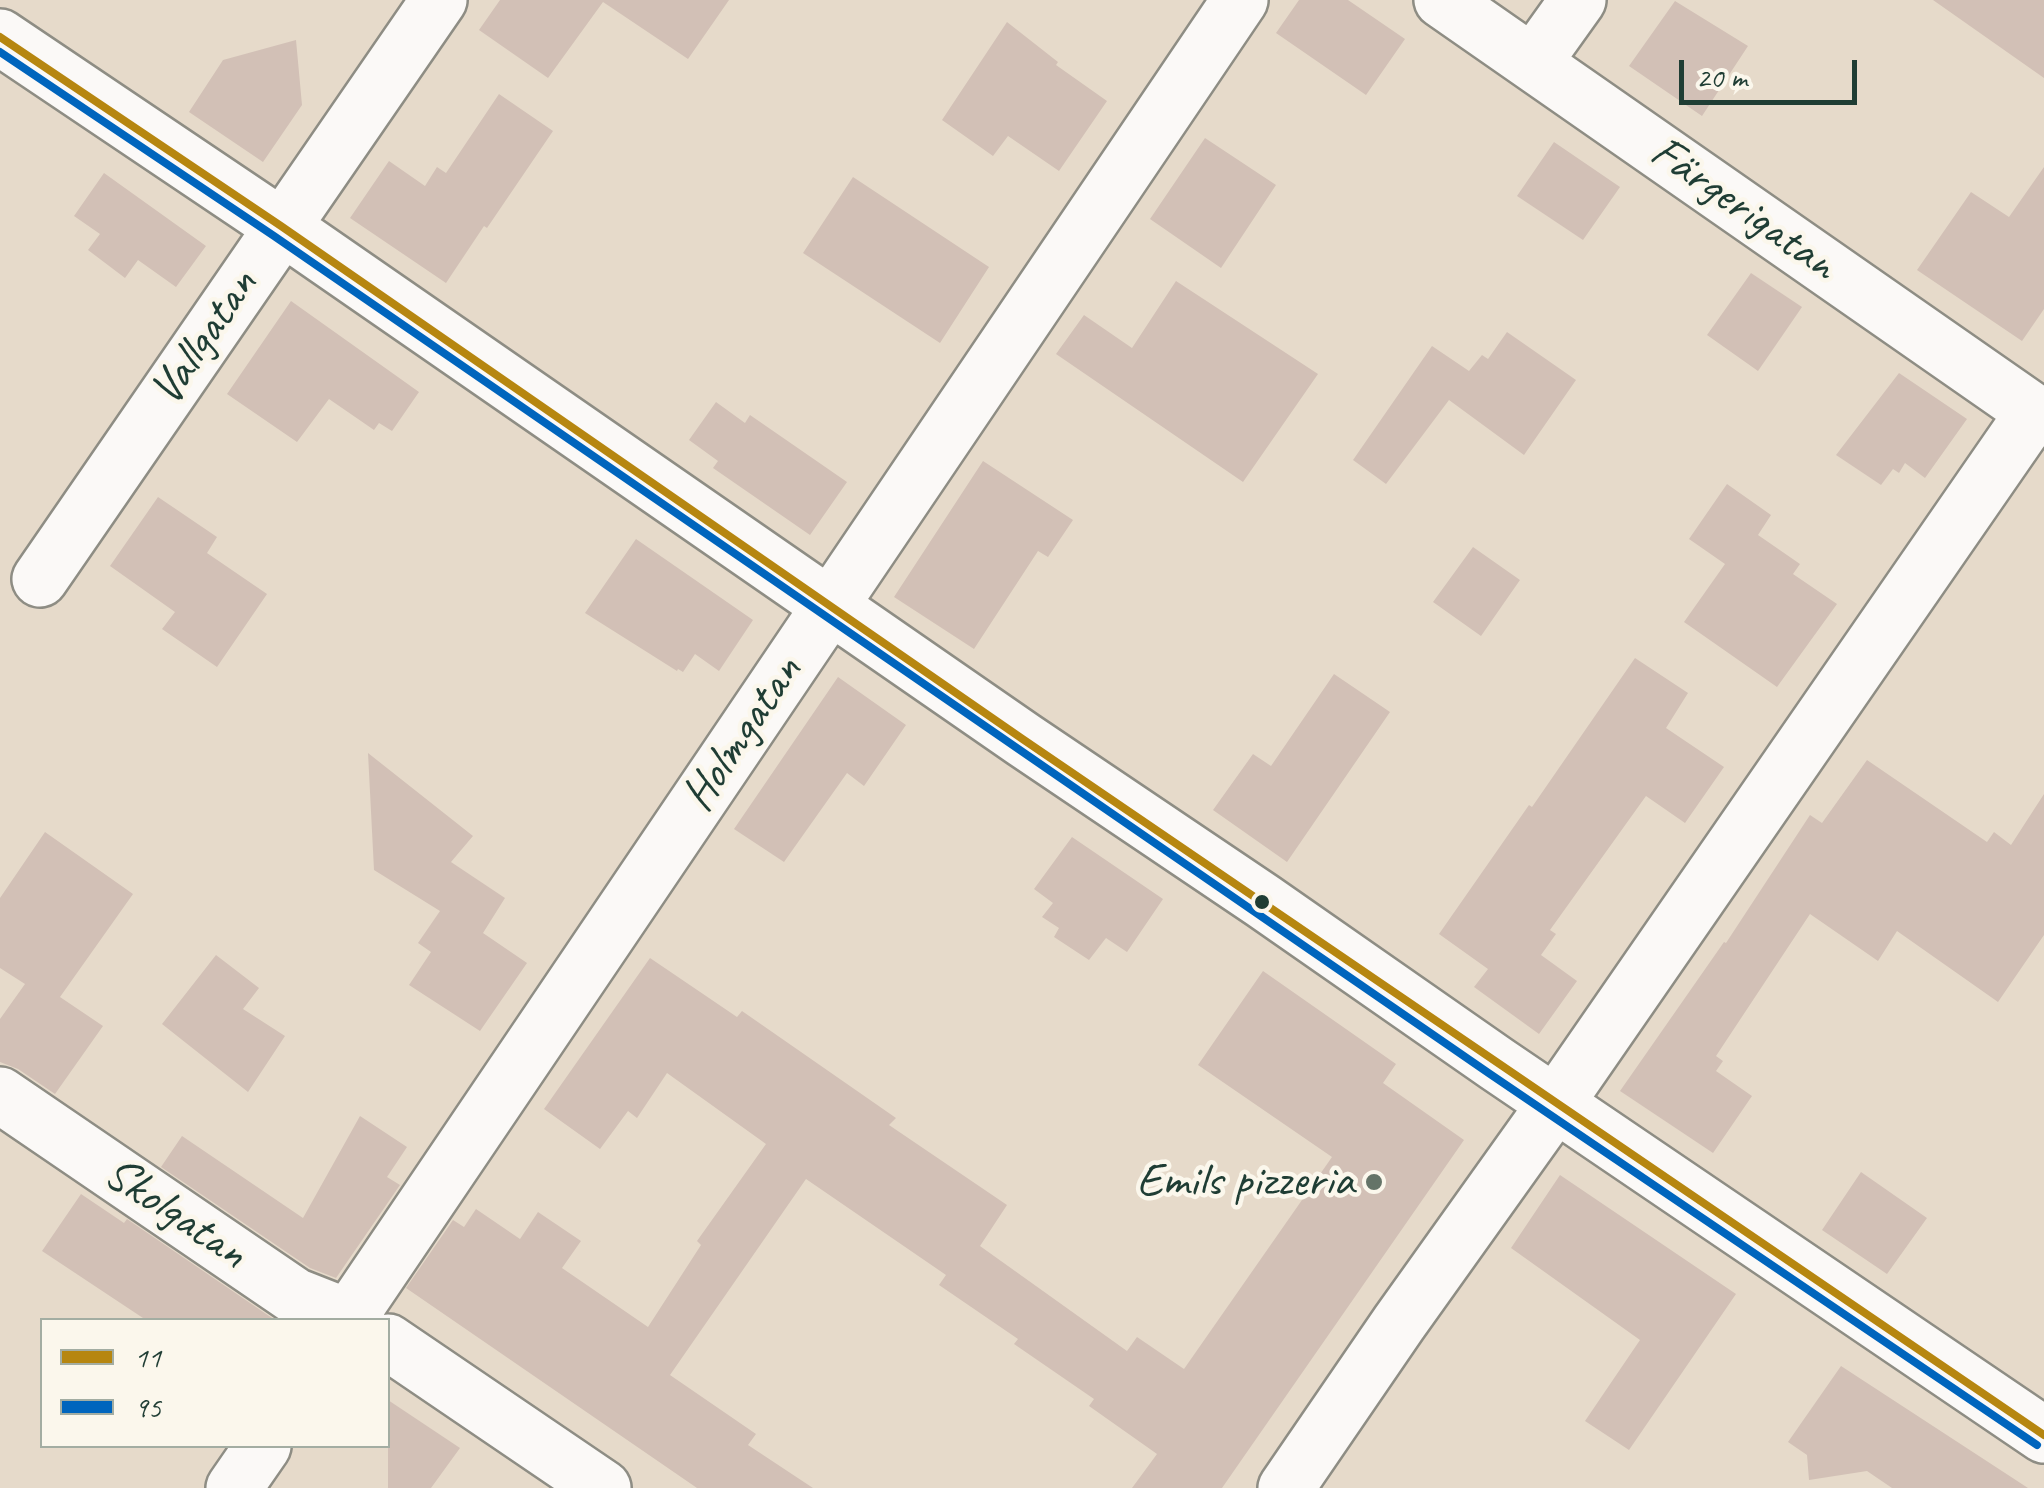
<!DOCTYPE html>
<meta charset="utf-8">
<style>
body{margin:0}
#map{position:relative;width:2044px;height:1488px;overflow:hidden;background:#e6daca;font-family:Caveat,sans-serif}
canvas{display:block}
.legend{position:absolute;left:40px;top:1318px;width:350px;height:130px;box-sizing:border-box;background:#fbf7ec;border:2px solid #a3ada2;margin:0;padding:12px 18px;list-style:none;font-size:30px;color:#1f3d34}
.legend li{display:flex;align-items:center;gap:20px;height:50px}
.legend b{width:50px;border:2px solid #a3ada2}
.scale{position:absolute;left:1679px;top:60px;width:178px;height:45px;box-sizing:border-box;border:5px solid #1f3d34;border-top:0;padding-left:12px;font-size:30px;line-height:35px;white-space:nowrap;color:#1f3d34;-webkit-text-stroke:8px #fbf7ec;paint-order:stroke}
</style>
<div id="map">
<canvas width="2044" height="1488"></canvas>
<ul class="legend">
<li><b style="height:12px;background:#b68610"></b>11</li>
<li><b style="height:12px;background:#0065bd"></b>95</li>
</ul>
<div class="scale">20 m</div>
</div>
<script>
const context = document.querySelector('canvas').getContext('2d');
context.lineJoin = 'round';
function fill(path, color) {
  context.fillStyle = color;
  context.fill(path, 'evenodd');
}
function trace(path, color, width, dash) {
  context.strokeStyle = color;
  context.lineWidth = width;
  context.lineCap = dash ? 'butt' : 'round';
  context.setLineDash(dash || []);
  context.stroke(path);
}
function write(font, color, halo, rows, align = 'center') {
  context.font = font + ' Caveat,sans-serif';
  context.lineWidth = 9;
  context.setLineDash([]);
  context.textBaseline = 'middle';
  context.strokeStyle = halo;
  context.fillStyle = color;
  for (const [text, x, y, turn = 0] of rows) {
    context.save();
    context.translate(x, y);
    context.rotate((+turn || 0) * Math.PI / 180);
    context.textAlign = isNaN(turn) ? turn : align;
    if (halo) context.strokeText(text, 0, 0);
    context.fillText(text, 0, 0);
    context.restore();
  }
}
fill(new Path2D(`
 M 500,0 L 729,0 L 688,59 L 603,2 L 548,78 L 479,30 Z
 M 1299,0 L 1348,0 L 1405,39 L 1366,95 L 1276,33 Z
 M 1933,0 L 2044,0 L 2044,78 Z
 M 1675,1 L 1748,46 L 1702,116 L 1629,66 Z
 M 1007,22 L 1058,62 L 1056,65 L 1107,101 L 1059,171 L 1008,136 L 993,156 L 942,120 Z
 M 296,40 L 302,105 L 263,162 L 189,112 L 223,60 Z
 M 499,94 L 553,131 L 487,228 L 484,226 L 446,283 L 350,218 L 389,161 L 425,186 L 437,167 L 446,173 Z
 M 1205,138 L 1276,185 L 1221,268 L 1150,219 Z
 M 1554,142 L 1620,187 L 1583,240 L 1517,196 Z
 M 2044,167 L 2044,309 L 2022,341 L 1917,270 L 1971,192 L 2009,217 Z
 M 104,173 L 206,246 L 176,287 L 138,260 L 125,278 L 88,250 L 100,234 L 74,216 Z
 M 853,177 L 989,267 L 940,343 L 803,253 Z
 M 1751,273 L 1802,307 L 1758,371 L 1707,335 Z
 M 1176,281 L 1318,374 L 1243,482 L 1056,354 L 1084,315 L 1132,348 Z
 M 291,301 L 419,392 L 392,431 L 379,423 L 374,430 L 329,399 L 297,442 L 227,394 Z
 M 1507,332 L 1576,380 L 1524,455 L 1449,400 L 1386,484 L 1353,460 L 1432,346 L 1469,371 L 1482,355 L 1488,359 Z
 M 1899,373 L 1967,419 L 1925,478 L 1905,463 L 1899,473 L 1893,469 L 1881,485 L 1836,455 Z
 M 716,402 L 745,423 L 750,415 L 847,482 L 810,535 L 713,468 L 718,461 L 689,440 Z
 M 983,461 L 1073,520 L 1048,557 L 1038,551 L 974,649 L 894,597 Z
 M 1727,484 L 1771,515 L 1758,535 L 1800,564 L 1793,574 L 1837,604 L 1777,687 L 1684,622 L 1725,564 L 1689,539 Z
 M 158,497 L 217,537 L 207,553 L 267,594 L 217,667 L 162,629 L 175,612 L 110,566 Z
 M 636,539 L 753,620 L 719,671 L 695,654 L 683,672 L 678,669 L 677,671 L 585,613 Z
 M 1473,547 L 1520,580 L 1481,636 L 1433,602 Z
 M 1635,658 L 1688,693 L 1666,728 L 1724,767 L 1685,823 L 1646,796 L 1550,930 L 1556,934 L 1541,955 L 1577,981 L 1539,1034 L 1474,987 L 1488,969 L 1439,934 L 1529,805 L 1532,807 Z
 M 1334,674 L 1390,712 L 1287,862 L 1213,810 L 1253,754 L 1271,766 Z
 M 838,677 L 906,725 L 864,786 L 847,773 L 784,862 L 734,829 Z
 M 368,753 L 473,836 L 451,862 L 505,898 L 483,933 L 527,963 L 480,1031 L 409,985 L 431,952 L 418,943 L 440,911 L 374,870 Z
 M 1867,760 L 1987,842 L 1994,832 L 2011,845 L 2044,794 L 2044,935 L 1998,1002 L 1897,931 L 1878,961 L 1810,914 L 1716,1056 L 1723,1061 L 1716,1071 L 1752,1096 L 1713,1153 L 1620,1091 L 1724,942 L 1726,943 L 1810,815 L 1822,823 Z
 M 45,832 L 133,894 L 60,997 L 103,1026 L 55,1094 L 18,1069 L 0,1062 L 0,1019 L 25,984 L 0,968 L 0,898 Z
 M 1072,837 L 1163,899 L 1127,952 L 1106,938 L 1089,960 L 1054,937 L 1059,928 L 1042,917 L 1053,903 L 1034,889 Z
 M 216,955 L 259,988 L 243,1009 L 285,1036 L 248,1092 L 162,1024 Z
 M 650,958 L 737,1017 L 742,1011 L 896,1118 L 889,1125 L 1007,1205 L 980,1246 L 1127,1351 L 1137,1337 L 1184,1369 L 1332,1157 L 1198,1065 L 1263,971 L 1396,1064 L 1383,1083 L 1464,1140 L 1222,1488 L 1132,1488 L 1157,1454 L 1089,1406 L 1094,1399 L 1014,1344 L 1018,1339 L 939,1285 L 946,1275 L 806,1179 L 670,1375 L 756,1434 L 748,1445 L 813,1488 L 697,1488 L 406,1288 L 453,1220 L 464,1227 L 476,1209 L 520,1239 L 538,1212 L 581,1241 L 562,1268 L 648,1327 L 701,1245 L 697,1241 L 766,1144 L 667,1073 L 637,1118 L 628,1111 L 600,1149 L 544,1109 Z
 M 360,1116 L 407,1147 L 387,1177 L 400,1185 L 336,1278 L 310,1268 L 161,1167 L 182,1136 L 303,1218 Z
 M 1861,1172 L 1927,1218 L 1887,1274 L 1822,1230 Z
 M 1560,1175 L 1736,1294 L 1629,1450 L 1585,1421 L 1640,1340 L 1511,1248 Z
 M 81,1194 L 124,1223 L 127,1219 L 275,1320 L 146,1320 L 42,1251 Z
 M 1841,1366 L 2028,1488 L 1892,1488 L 1867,1471 L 1809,1480 L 1807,1455 L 1788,1442 Z
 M 388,1400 L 460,1448 L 431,1488 L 388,1488 Z`), '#d2c0b6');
const minor = new Path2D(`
 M 1442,0 L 2044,419
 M 0,37 L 281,226 L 1024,740 L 1263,901 L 1497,1064 L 2044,1435
 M 1533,63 L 1578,0
 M 40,579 L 439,0
 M 0,1095 L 295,1296 L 356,1320
 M 347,1320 L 1240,0
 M 388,1342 L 603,1488
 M 234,1488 L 263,1446
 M 1286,1488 L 1399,1323 L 1556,1103 L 2034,412`);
trace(minor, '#8e8d84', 60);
trace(minor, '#fbf9f7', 55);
trace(new Path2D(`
 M 0,37 L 281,226 L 1024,740 L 2044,1435`), '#b68610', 8);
trace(new Path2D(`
 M 0,52 L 274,236 L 1490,1074 L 2037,1445`), '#0065bd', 8);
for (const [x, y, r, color] of [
 [1262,902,9,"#1f3d34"],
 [1374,1182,10,"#657468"]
]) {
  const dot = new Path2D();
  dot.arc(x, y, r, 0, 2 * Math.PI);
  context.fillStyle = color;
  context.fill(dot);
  trace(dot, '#fbf7ec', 4);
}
write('48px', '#1f3d34', '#fbf7ec', [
 ["Färgerigatan",1743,209,35],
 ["Vallgatan",205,338,-56],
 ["Holmgatan",743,734,-56],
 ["Skolgatan",175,1214,34]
]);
write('48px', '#1f3d34', '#fbf7ec', [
 ["Emils pizzeria",1354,1182]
], 'right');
</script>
